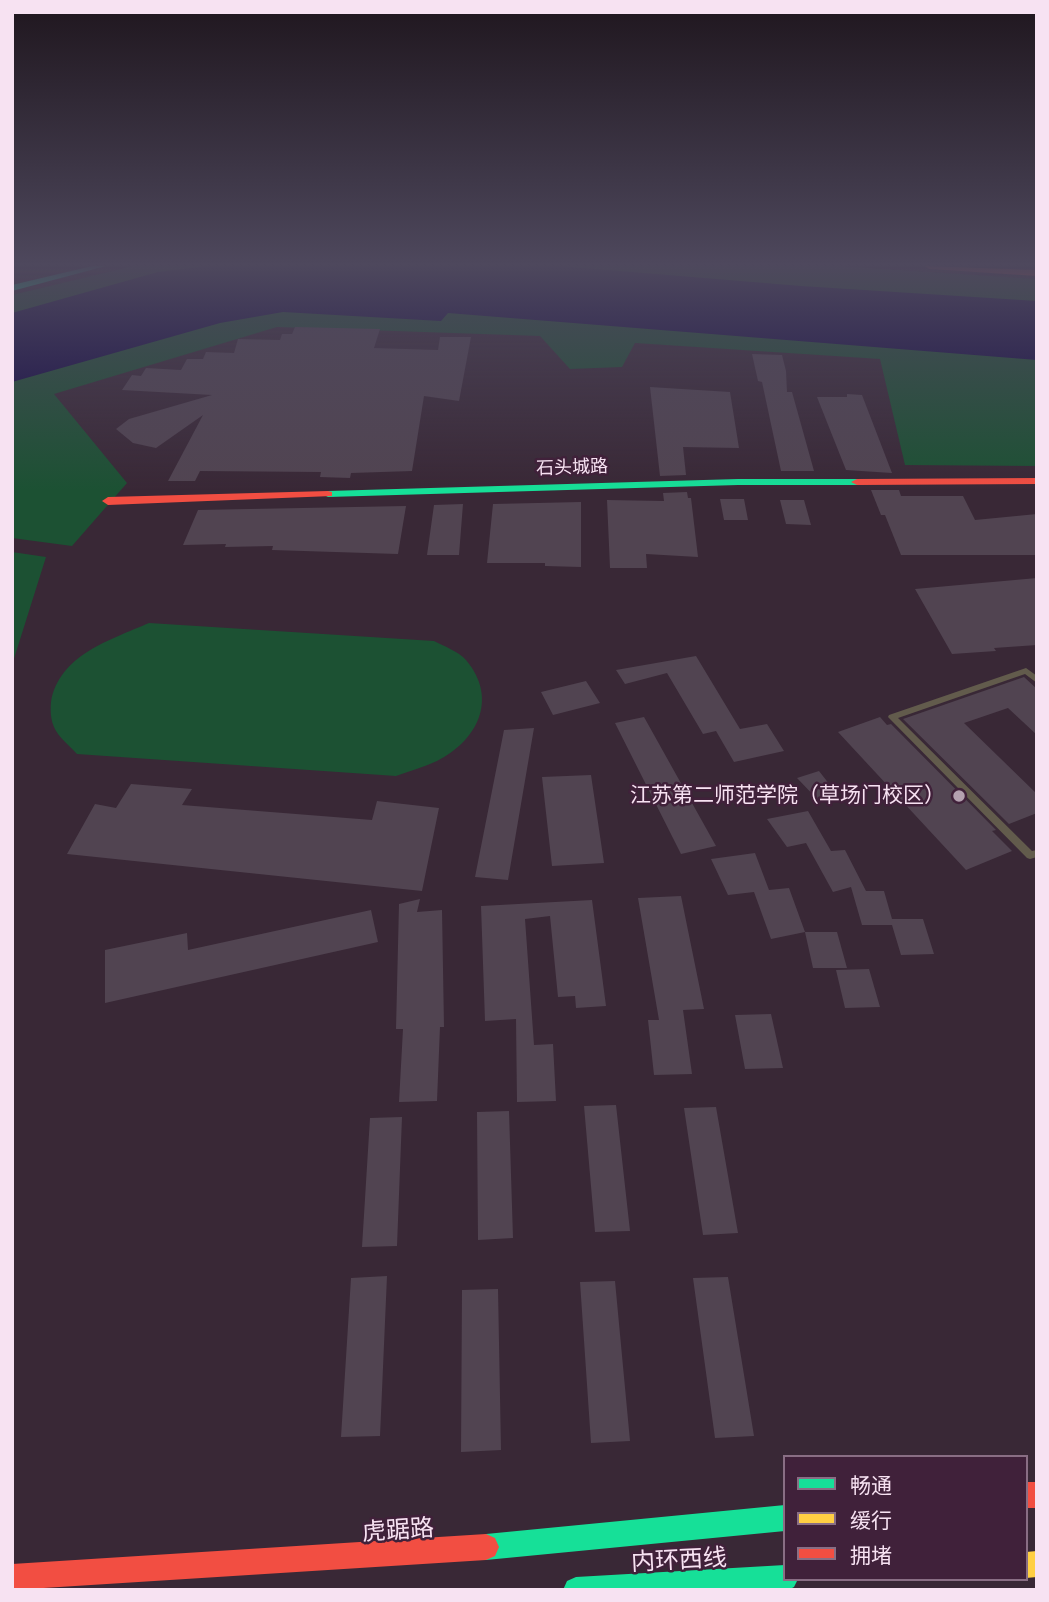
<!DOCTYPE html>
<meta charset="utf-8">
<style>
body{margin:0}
#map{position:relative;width:1049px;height:1602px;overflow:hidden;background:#392836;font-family:"PT Serif","Noto Sans SC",serif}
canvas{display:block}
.frame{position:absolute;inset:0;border:14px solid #f7e2f2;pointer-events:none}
.legend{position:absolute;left:783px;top:1455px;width:245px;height:126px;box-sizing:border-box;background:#40213a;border:2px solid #896e84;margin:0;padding:9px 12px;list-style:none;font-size:21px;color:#f7e2f2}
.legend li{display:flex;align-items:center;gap:14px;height:35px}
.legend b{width:35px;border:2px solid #896e84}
</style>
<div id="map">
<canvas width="1049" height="1602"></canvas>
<div class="frame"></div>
<ul class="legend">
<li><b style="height:9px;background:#16e098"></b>畅通</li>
<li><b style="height:9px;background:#ffcf43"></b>缓行</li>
<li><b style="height:9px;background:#f24e42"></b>拥堵</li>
</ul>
</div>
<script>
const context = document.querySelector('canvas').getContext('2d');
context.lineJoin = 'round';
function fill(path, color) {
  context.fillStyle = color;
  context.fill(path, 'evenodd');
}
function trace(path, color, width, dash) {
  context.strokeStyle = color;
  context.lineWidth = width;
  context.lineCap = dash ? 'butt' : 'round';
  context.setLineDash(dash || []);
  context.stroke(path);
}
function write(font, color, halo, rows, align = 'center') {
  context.font = font + ' "PT Serif","Noto Sans SC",serif';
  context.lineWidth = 5;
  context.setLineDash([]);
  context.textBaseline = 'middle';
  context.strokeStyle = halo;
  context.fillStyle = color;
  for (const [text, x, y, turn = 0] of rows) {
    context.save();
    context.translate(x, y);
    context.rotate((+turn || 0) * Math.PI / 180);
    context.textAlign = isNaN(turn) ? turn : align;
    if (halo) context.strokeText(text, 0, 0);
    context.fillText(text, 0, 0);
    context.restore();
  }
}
fill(new Path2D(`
 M 133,266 L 840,266 L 1037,279 L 1037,466 L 905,465 L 880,359 L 635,343 L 622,367 L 570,369 L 540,336 L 277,327 L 54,394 L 127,483 L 72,546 L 12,538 L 12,295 Z
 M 12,552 L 46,557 L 12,665 Z
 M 149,623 L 434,641 C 444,646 459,652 466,660 C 499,699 477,741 437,761 C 424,767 409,771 396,776 L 77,754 C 71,747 63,741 58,734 C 51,724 50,714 51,702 C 59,655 110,640 149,623 Z`), '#1c5133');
fill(new Path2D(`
 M 208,266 L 559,266 L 801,286 L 1037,301 L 1037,360 L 448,313 L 441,321 L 283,312 L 220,323 L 12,382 L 12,313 L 158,272 Z`), '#100546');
fill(new Path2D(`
 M 295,327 L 380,329 L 374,348 L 438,350 L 440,337 L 471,337 L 459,401 L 424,396 L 412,471 L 351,473 L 350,478 L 320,477 L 321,472 L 200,471 L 195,481 L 168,481 L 203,415 L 156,448 L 133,443 L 116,429 L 129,419 L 212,395 L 122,390 L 132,375 L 141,376 L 146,368 L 181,370 L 187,359 L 203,359 L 206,352 L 234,353 L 238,339 L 280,340 L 282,334 L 292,334 Z
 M 752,354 L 782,355 L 786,371 L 787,392 L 792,392 L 814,471 L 781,471 L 762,382 L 758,381 Z
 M 650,387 L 730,392 L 739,448 L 683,447 L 686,475 L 660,476 Z
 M 847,394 L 862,395 L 892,473 L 846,470 L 817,397 L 847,397 Z
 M 871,490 L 899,490 L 901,496 L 963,496 L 975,520 L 1037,514 L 1037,555 L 901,555 L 885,515 L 881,515 Z
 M 687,492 L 688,498 L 691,498 L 698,557 L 646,554 L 647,568 L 610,568 L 607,500 L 664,501 L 663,493 Z
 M 720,499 L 744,499 L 748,520 L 724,520 Z
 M 780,500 L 804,500 L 811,525 L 786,524 Z
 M 581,502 L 581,567 L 545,566 L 545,563 L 487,563 L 493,504 Z
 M 463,504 L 459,555 L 427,555 L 434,505 Z
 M 406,506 L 398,554 L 272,550 L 273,546 L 225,547 L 226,544 L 183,545 L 198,510 Z
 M 1037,578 L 1037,645 L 994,648 L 996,651 L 952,654 L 915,589 Z
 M 696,656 L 740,729 L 767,724 L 784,751 L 734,762 L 716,731 L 703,734 L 667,673 L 625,684 L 616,670 Z
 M 1024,677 L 1037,689 L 1037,735 L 1008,708 L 964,723 L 1037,794 L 1037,813 L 1009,824 L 903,719 Z
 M 586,681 L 600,703 L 553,715 L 541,692 Z
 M 644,717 L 716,846 L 681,854 L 615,723 Z
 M 880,717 L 887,725 L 891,724 L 996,830 L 992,831 L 1012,851 L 966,870 L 838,732 Z
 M 534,728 L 508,880 L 475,877 L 504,730 Z
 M 819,771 L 837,794 L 818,800 L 797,778 Z
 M 591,775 L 604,863 L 552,866 L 542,777 Z
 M 131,784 L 192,789 L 182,805 L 372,820 L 377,801 L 439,808 L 422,891 L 67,854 L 95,804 L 116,808 Z
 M 808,811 L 831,851 L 845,850 L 866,891 L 884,891 L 892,919 L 923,919 L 934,954 L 901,955 L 892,925 L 862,925 L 851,887 L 833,892 L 806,843 L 787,847 L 767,819 Z
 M 755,853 L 769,890 L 789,888 L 805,932 L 771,939 L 754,892 L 728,895 L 711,859 Z
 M 681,896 L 704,1009 L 683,1010 L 692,1074 L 654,1075 L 648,1020 L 659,1020 L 638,898 Z
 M 420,899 L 417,912 L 442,910 L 444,1027 L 440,1027 L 437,1101 L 399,1102 L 403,1029 L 396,1029 L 399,904 Z
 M 592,900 L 606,1006 L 576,1008 L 575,996 L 558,997 L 550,916 L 525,919 L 534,1045 L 553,1044 L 556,1101 L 517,1102 L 516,1019 L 485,1021 L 481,906 Z
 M 371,910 L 378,942 L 105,1003 L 105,950 L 187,933 L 188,950 Z
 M 805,932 L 837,932 L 847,968 L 813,968 Z
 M 869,969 L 880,1007 L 845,1008 L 836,970 Z
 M 771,1014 L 783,1068 L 745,1069 L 735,1015 Z
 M 616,1105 L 630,1231 L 595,1232 L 584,1106 Z
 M 716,1107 L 738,1233 L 703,1235 L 684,1108 Z
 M 509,1111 L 513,1238 L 478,1240 L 477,1112 Z
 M 402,1117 L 397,1246 L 362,1247 L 370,1118 Z
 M 387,1276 L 380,1436 L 341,1437 L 351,1278 Z
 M 728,1277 L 754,1436 L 715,1438 L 693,1278 Z
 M 615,1281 L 630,1441 L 591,1443 L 580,1282 Z
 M 498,1289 L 501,1450 L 461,1452 L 462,1290 Z`), '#514451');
fill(new Path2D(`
 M 1026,668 L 1037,676 L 1037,683 L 1025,674 L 898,718 L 1032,851 L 1037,850 L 1037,857 L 1030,859 L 1027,858 L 888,717 L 889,715 Z`), '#625b4c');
fill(new Path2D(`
 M 92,266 L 106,266 L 12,291 L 12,285 Z
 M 738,479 L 857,479 L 863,482 L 857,485 L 738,485 L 328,497 L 322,494 L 328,491 Z
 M 785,1505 L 785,1531 L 486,1560 L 477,1556 L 473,1547 L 477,1538 L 486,1534 Z
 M 785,1565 L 785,1579 L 798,1579 L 794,1587 L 788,1590 L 563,1590 L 567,1581 L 576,1577 Z`), '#16e098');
fill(new Path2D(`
 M 1037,1551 L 1037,1577 L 1026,1578 L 1026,1552 Z`), '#ffcf43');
fill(new Path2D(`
 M 925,266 L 1037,270 L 1037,276 L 929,269 Z
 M 1037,478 L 1037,484 L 857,485 L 851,482 L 857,479 Z
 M 328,491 L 332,492 L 332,496 L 108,505 L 102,501 L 108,497 Z
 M 1026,1482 L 1037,1482 L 1037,1508 L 1026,1508 Z
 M 486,1534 L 495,1538 L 499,1547 L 495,1556 L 486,1560 L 12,1590 L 12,1564 Z`), '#f24e42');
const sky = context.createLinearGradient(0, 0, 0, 490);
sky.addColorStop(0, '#1f161e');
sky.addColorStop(0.54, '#4e485d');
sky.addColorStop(1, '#4e485d00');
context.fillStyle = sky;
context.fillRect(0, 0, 1049, 490);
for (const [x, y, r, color] of [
 [959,796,7,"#b4a1b0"]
]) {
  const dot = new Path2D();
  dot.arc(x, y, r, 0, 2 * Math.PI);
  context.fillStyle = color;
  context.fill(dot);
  trace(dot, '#40213a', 2.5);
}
write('18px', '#f7e2f2', '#40213a', [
 ["石头城路",572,468,-2]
]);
write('21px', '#f7e2f2', '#40213a', [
 ["江苏第二师范学院（草场门校区）",945,796]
], 'right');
write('24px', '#f7e2f2', '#40213a', [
 ["虎踞路",398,1531,-4],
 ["内环西线",679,1561,-3]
]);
</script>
